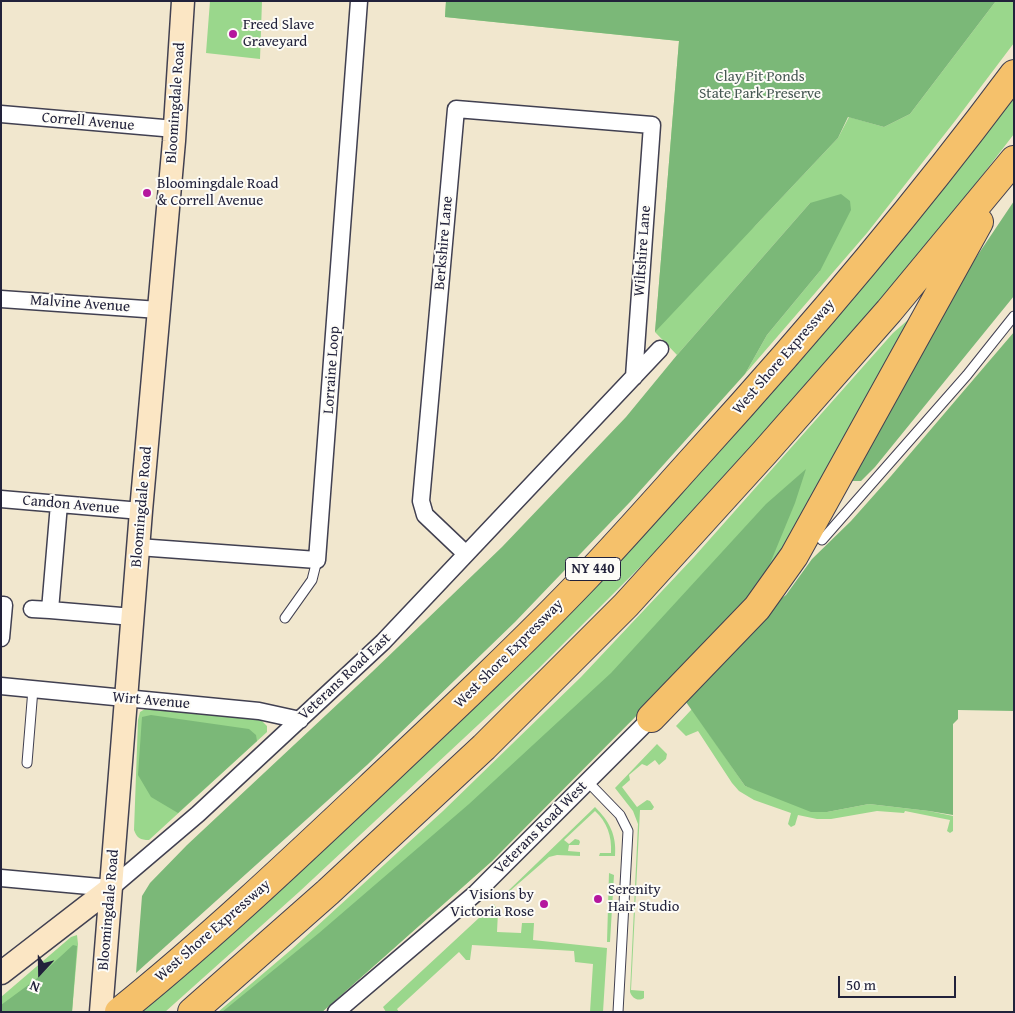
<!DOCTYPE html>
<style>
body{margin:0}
#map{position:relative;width:1015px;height:1013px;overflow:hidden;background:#f1e7ce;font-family:"Gentium Book Plus",serif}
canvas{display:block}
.frame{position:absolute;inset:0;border:2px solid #22223b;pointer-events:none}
.north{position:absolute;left:15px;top:948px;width:50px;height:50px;-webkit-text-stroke:4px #fdfcf7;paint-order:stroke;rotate:201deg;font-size:14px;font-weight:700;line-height:20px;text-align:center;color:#22223b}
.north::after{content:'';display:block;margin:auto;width:18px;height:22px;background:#22223b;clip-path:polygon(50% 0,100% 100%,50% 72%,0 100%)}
.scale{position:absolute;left:838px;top:976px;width:118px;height:22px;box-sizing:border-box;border:2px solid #22223b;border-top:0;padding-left:6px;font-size:15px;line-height:18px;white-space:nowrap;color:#22223b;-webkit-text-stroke:4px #fdfcf7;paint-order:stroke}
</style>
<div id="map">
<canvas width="1015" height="1013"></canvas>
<div class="frame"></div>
<div class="north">N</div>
<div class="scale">50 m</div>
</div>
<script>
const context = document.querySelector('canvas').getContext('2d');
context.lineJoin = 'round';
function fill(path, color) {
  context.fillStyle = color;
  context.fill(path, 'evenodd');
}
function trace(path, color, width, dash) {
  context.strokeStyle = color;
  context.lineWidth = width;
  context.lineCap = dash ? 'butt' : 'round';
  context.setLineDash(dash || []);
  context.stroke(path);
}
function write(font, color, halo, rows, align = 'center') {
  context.font = font + ' "Gentium Book Plus",serif';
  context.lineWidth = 4;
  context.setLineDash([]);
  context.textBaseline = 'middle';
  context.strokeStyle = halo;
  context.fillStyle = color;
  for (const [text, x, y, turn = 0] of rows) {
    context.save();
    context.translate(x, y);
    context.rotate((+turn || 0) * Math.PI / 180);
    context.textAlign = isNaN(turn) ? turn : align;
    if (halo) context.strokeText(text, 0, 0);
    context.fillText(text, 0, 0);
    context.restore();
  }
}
fill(new Path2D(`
 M 210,1 L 262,1 L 260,59 L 206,53 Z
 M 446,1 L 934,1 L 752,229 L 838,138 L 849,117 L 884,127 L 910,114 L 996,1 L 1014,1 L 1014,43 L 955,121 L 867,233 L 745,374 L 767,335 L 820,271 L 810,203 L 677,355 L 655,332 L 679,41 L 445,17 Z
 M 1014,92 L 1014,134 L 947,221 L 819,375 L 679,528 L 538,669 L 299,892 L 165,1012 L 132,1012 L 342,828 Z
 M 909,319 L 783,557 L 492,861 L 322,1012 L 218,1012 L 292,949 L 443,811 L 581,677 L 694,557 L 893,333 Z
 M 145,709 L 254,718 L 262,721 L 267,726 L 267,732 L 149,840 C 140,840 137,838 134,830 L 138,720 L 140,712 Z
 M 692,709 L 745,786 L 827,812 L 869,804 L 929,811 L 953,816 L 953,831 L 950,833 L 947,831 L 950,820 L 905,811 L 904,813 L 877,811 L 831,819 L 817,819 L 798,815 L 795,825 L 791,827 L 788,824 L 791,813 L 754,800 L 739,791 L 732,783 L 698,731 L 686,736 L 676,726 Z
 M 657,744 L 667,754 L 666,759 L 659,765 L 655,760 L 647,766 L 642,764 L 629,775 L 630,780 L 622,787 L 637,807 L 647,800 L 650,801 L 654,807 L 652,810 L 640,810 L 631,990 L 644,991 L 644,998 C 638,1002 632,998 630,992 L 638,824 L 633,811 L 615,788 Z
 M 595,807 C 609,821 617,835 615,856 L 599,856 L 600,853 L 611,853 C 612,836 607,822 595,811 L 564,840 L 569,844 L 575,839 L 579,840 L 580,842 L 579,845 L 569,845 L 568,851 L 580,852 L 580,856 L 557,855 L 549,857 L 511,890 L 507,892 Z
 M 609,873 L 614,875 L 610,942 L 607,942 Z
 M 494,904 L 498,912 L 497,932 L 521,933 L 522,923 L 534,923 L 533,940 L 607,948 L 603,1012 L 590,1012 L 593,964 L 575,962 L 574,951 L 472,945 L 470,960 L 466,960 L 459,952 L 397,1009 L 399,1012 L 386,1012 L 383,1007 Z
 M 77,935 L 78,944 L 72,1012 L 1,1012 L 1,997 L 71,937 Z`), '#9ad78c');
fill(new Path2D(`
 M 446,1 L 996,1 L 910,114 L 884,127 L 848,117 L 838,138 L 655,332 L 679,41 L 445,17 Z
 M 841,194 L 850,201 L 851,210 L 820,271 L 767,335 L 745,374 L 630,502 L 515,622 L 367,765 L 136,973 L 142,896 L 150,883 L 187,845 L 372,672 L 502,547 L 626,417 L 677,355 L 810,203 Z
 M 1014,201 L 1014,296 L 875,467 L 861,481 L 853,481 L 852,475 L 916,356 L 969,268 Z
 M 1014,332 L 1014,711 L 958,710 L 958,719 L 953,724 L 953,815 L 929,811 L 869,804 L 827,812 L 811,812 L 745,786 L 686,702 L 774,604 L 786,595 L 812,559 L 851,521 L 891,476 Z
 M 806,469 L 795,503 L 762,583 L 672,680 L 492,861 L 322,1012 L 222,1012 L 319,933 L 469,804 L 611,673 L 766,504 Z
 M 151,715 L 249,729 L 256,735 L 257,741 L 178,813 L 151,797 L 138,775 L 142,717 Z
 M 73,945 L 77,946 L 72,1012 L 1,1012 L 1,1005 L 35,980 Z`), '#7bb878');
const lane = new Path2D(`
 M 822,540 L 967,375 L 1014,316
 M 285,618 L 312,580 L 317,560
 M 27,763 L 33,689
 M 587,781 L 620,815 L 628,831 L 618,1012`);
const street = new Path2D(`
 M 1,114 L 175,129
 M 1,299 L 159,310
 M 1,499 L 141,511
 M 59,504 L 50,610 L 133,617
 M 138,547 L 317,560 L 359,1
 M 466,554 L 425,515 L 421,501 L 456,109 L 652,125 L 634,377
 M 1,605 L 4,605 L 1,638
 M 32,609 L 50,610
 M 1,686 L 259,711 L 300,720
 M 1,878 L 111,888 L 198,814 L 383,642 L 660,349
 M 336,1012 L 476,893 L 651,718`);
const secondary = new Path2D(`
 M 1,973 L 111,888
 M 101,1012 L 141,511 L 174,141 L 183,1`);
const highway = new Path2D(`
 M 651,718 L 757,608 L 794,556 L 979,222
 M 119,1012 C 212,937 299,854 386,772 C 454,708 522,644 587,576 C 624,537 660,496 697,455 C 808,333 915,207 1014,74
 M 192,1012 L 328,892 L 484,747 L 626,605 L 765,452 L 889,311 L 1014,160`);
trace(lane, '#414051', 11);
trace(street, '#414051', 19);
trace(secondary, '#414051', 25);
trace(highway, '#414051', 30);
trace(lane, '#fff', 9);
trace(street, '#fff', 16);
trace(secondary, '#fbe6c4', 22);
trace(highway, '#f5c16b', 28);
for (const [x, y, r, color] of [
 [233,34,5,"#b5179e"],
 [147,193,5,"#b5179e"],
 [598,899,5,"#b5179e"],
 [544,904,5,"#b5179e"]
]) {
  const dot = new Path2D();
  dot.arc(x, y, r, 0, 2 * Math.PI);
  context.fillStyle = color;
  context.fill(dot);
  trace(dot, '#fdfcf7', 2);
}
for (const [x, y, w] of [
 [593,569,55]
]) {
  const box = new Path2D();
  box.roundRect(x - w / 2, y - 11.5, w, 23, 4);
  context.fillStyle = '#fdfcf7';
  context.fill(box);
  trace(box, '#22223b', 1);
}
write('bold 14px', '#22223b', null, [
 ["NY 440",593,569]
]);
write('15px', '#22223b', '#fdfcf7', [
 ["Freed Slave",243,25],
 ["Graveyard",243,42],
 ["Bloomingdale Road",157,184],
 ["& Correll Avenue",157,201],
 ["Serenity",608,890],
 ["Hair Studio",608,907],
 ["Visions by",534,895,"right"],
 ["Victoria Rose",534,912,"right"]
], 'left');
write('15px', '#465853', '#fdfcf7', [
 ["Clay Pit Ponds",760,77],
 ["State Park Preserve",760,94]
]);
write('15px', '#22223b', '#fdfcf7', [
 ["Bloomingdale Road",176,103,-86],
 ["Correll Avenue",88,122,5],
 ["Berkshire Lane",444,243,-85],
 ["Wiltshire Lane",643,251,-86],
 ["Malvine Avenue",80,304,4],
 ["West Shore Expressway",784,357,-49],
 ["Lorraine Loop",332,370,-86],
 ["Candon Avenue",71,505,5],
 ["Bloomingdale Road",142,507,-85],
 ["West Shore Expressway",509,654,-45],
 ["Veterans Road East",345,677,-43],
 ["Wirt Avenue",151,701,5],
 ["Veterans Road West",541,828,-45],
 ["Bloomingdale Road",109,910,-85],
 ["West Shore Expressway",213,931,-41]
]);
</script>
